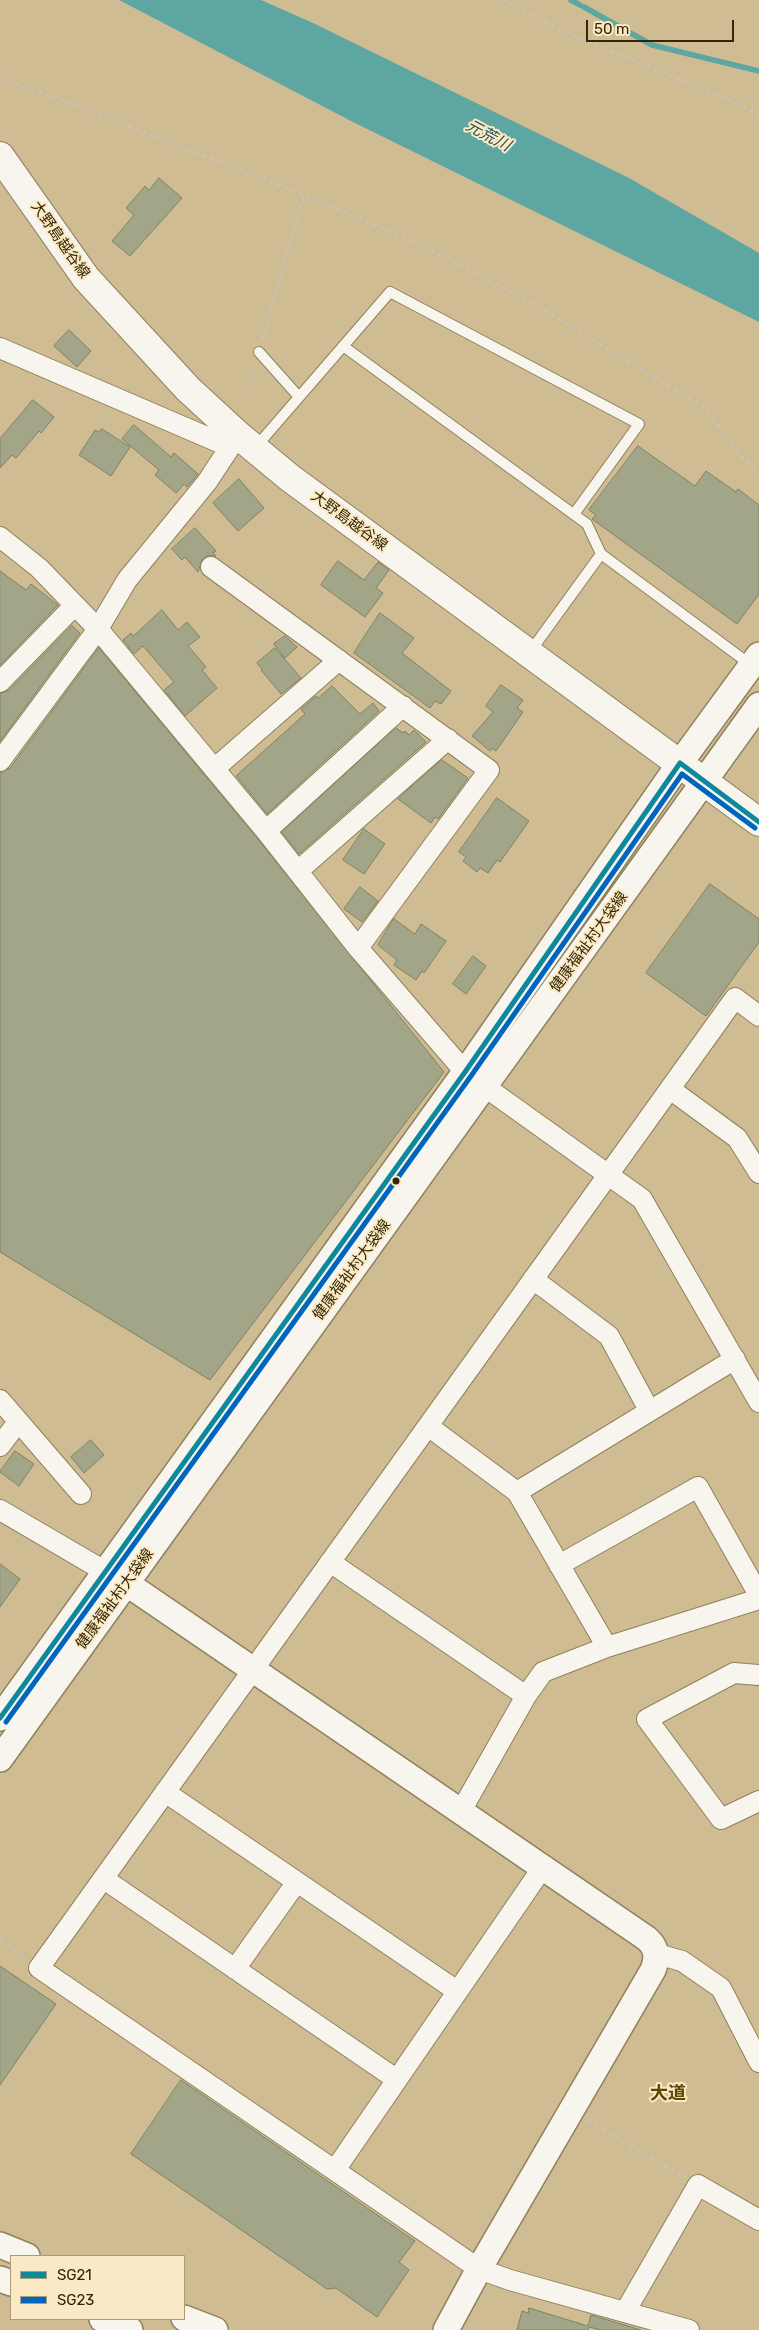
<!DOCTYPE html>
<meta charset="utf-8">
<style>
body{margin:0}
#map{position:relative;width:759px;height:2330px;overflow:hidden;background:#cfbc92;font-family:Rubik,sans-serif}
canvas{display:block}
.legend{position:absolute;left:10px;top:2255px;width:175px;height:65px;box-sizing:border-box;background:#fae9c4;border:1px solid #ab9b78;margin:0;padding:6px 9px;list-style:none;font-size:15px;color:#342605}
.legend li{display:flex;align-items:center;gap:10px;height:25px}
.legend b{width:25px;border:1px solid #ab9b78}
.scale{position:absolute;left:586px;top:20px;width:148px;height:22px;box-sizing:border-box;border:2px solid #342605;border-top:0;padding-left:6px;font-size:15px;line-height:18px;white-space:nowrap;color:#342605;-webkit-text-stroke:4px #fae9c4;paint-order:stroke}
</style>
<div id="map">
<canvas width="759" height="2330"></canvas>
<ul class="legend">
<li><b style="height:6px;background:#0d889c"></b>SG21</li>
<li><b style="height:6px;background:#0065bd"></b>SG23</li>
</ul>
<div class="scale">50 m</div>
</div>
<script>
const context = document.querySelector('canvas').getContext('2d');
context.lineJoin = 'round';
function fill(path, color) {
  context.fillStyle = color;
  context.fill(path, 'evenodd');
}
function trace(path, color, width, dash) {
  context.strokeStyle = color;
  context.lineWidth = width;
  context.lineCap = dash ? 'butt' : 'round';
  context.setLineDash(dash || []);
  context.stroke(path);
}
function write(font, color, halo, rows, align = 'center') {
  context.font = font + ' Rubik,"Noto Sans JP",sans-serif';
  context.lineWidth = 4;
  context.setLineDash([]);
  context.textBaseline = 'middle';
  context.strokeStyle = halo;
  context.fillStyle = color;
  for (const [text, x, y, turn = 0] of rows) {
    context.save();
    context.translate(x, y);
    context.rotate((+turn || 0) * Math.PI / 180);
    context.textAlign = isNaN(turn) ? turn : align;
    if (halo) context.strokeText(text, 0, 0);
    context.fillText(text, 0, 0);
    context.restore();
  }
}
fill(new Path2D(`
 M 119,0 L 261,0 L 313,23 L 629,178 L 759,253 L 759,322 L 351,121 Z`), '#5ea6a1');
trace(new Path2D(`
 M 571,0 L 580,5
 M 584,7 L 652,45 L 759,71`), '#5ea6a1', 5.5);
const building = new Path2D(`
 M 159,178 L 182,198 L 130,256 L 112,241 L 134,215 L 126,208 L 145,186 L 149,190 Z
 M 69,330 L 91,351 L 77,367 L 54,346 Z
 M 33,400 L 54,417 L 41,433 L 39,431 L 16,458 L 12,455 L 0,468 L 0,439 Z
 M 134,425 L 171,457 L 174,453 L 198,474 L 187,487 L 184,484 L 176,493 L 155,475 L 159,470 L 122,439 Z
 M 102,429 L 130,447 L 111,476 L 79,455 L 95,430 L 99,432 Z
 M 638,446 L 695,486 L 706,471 L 736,492 L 738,489 L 759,505 L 759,594 L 737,624 L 592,519 L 596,515 L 589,510 Z
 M 239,479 L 264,508 L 238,531 L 213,503 Z
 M 195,528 L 216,551 L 213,553 L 216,556 L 207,556 L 202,560 L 198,572 L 185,557 L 182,560 L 172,549 Z
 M 338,561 L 364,580 L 378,562 L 389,570 L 376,588 L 383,593 L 365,617 L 321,585 Z
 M 0,571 L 26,590 L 31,584 L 58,605 L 0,665 Z
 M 162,610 L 178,630 L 187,622 L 200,637 L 188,646 L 206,667 L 202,670 L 217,688 L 185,716 L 164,690 L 174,682 L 143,646 L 134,654 L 123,640 L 131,633 L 133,636 Z
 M 380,613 L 414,638 L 402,653 L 451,691 L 441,704 L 435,701 L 430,708 L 354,653 Z
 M 72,626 L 80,633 L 0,741 L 0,694 L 9,690 Z
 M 285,636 L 297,647 L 285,658 L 274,644 Z
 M 99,648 L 257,838 L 444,1072 L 210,1380 L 0,1252 L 0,773 L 10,768 Z
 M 275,648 L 301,678 L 281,694 L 261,670 L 262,669 L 257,663 Z
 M 501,685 L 523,700 L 517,708 L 523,712 L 496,751 L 492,748 L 490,751 L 472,736 L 493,712 L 486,706 Z
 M 332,686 L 360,714 L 373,703 L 379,711 L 267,814 L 236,776 L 305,714 L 301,709 L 316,696 L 318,698 Z
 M 396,728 L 403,733 L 405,731 L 409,735 L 414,730 L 426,742 L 299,854 L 282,832 Z
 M 442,760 L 468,778 L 438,819 L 435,817 L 431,823 L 398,799 Z
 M 497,798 L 529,821 L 500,862 L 497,860 L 488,873 L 480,868 L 477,872 L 463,861 L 466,857 L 459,852 Z
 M 364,829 L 385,844 L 364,874 L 343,860 Z
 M 710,884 L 759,919 L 759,942 L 706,1016 L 646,973 Z
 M 360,887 L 378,901 L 362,922 L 344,909 Z
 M 394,919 L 415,934 L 421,924 L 446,941 L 424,973 L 422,971 L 416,980 L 394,965 L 397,960 L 378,945 Z
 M 473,956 L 486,966 L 466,994 L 453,984 Z
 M 91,1440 L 104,1455 L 84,1473 L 71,1457 Z
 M 15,1451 L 34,1464 L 19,1486 L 0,1472 Z
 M 0,1564 L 20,1579 L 0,1607 Z
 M 0,1966 L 56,2004 L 0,2085 Z
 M 181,2080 L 415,2241 L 399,2262 L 409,2270 L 377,2317 L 336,2288 L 327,2289 L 131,2154 Z
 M 529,2308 L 588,2326 L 591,2315 L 641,2330 L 601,2330 L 589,2327 L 588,2330 L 517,2330 L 522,2311 L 528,2313 Z`);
fill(building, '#a2a588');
trace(building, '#7f8265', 1);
const service = new Path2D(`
 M 343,346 L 587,524 L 601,554 L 751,665
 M 259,352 L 299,397
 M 255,448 L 390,292 L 639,424 L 574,514
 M 530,652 L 601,554`);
const minor = new Path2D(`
 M 0,348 L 230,447 L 237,437
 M 0,537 L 39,568 L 98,629 L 266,831 L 358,948 L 465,1072
 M 211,567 L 489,770 L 358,948
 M 0,682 L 75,605
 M 0,761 L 98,629 L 127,580 L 207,482 L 230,447
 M 214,769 L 339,660
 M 266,831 L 403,706
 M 298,871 L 448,739
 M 484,1086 L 642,1199 L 759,1402
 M 670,1089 L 737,1138 L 759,1173
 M 533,1279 L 609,1336 L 649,1410
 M 0,1400 L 81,1494
 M 428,1426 L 517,1492 L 607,1647
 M 0,1446 L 18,1422
 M 517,1492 L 735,1359
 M 0,1510 L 118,1579
 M 330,1562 L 526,1696 L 461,1811
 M 559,1565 L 698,1487 L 759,1595
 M 759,1675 L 734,1673 L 647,1719 L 721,1819 L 759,1801
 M 526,1696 L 543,1672 L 607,1647 L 759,1599
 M 165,1792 L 457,1991
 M 104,1879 L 396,2079
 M 657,1954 L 682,1961 L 721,1988 L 759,2062
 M 235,1969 L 296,1883
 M 335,2170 L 543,1867
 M 625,2312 L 698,2185 L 759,2220
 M 689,2330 L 510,2280 L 479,2269 L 39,1968 L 735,998 L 759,1016`);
const tertiary = new Path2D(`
 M 126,1583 L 646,1938 C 657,1947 658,1957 653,1970 L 479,2269 L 446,2330
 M 0,1718 L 465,1072 L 680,763 L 759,655
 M 0,1759 L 759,705
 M 0,2245 L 27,2256
 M 0,2279 L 11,2283
 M 184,2318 L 215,2330
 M 102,2319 L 130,2330`);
const secondary = new Path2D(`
 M 0,156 L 86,278 L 188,389 L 238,435 L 290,478 L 759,822`);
trace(service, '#8f815c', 12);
trace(minor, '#8f815c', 22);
trace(tertiary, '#8f815c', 28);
trace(secondary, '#8f815c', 30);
trace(new Path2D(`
 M 501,0 L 581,39 L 737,103 L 759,115
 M 0,79 L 62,100 L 304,195 L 417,243 L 539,307 L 705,408 L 742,457 L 759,472
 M 262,340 L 304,195
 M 249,386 L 254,368
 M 0,1940 L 25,1958
 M 588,2121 L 682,2176`), '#c8c2b5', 3, [4, 4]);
trace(service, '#f8f5ef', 10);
trace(minor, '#f8f5ef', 20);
trace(tertiary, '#f8f5ef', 25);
trace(secondary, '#f8f5ef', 28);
trace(new Path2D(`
 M 0,1718 L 465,1072 L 680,763 L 759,822`), '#0d889c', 5);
trace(new Path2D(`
 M 6,1722 L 471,1076 L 682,774 L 755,828`), '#0065bd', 5);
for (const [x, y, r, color] of [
 [396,1181,4.5,"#342605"]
]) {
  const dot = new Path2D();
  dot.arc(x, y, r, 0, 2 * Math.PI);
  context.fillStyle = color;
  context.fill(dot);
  trace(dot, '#fae9c4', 2);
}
write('15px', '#342605', '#fae9c4', [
 ["大野島越谷線",60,240,55],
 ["大野島越谷線",349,521,36],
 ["健康福祉村大袋線",589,942,-54],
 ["健康福祉村大袋線",352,1270,-54],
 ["健康福祉村大袋線",115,1599,-54]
]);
write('italic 16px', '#1f4d53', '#fae9c4', [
 ["元荒川",488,136,28]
]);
write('bold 18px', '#5e4602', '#fae9c4', [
 ["大道",668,2094]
]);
</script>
